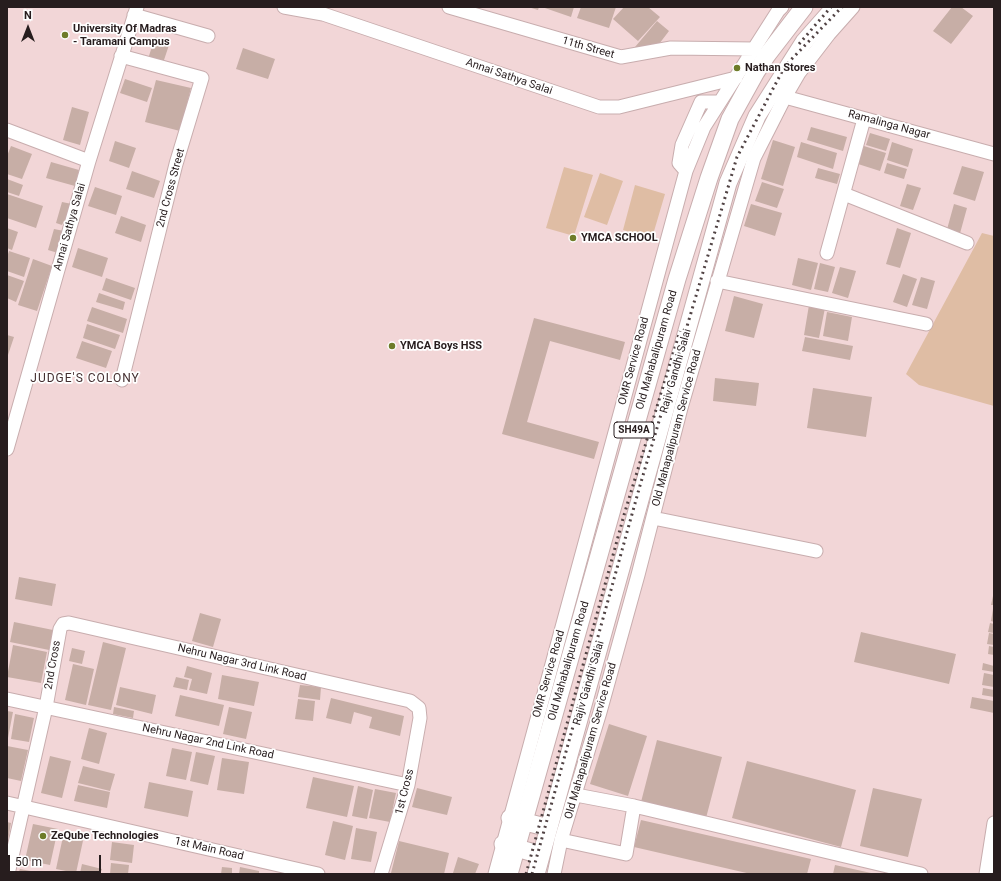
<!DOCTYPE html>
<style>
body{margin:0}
#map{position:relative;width:1001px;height:881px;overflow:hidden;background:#f2d6d7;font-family:Roboto,sans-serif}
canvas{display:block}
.frame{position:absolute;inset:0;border:8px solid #271d1e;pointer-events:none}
.north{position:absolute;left:8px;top:8px;width:40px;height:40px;-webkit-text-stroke:3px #fff;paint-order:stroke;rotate:0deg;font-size:11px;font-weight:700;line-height:16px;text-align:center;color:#271d1e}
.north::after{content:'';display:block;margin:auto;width:14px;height:18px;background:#271d1e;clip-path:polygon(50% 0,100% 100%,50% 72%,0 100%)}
.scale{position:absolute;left:8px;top:855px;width:93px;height:18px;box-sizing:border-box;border:2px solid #271d1e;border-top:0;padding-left:5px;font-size:12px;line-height:14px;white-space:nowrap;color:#271d1e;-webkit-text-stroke:3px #fff;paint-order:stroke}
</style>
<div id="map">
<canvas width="1001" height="881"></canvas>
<div class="frame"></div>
<div class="north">N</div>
<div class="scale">50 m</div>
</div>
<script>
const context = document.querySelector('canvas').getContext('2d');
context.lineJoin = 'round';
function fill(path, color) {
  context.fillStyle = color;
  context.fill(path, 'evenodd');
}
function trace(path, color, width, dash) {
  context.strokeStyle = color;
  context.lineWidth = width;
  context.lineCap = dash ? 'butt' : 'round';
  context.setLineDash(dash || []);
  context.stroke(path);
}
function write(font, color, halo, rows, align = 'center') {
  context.font = font + ' Roboto,sans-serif';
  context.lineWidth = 3.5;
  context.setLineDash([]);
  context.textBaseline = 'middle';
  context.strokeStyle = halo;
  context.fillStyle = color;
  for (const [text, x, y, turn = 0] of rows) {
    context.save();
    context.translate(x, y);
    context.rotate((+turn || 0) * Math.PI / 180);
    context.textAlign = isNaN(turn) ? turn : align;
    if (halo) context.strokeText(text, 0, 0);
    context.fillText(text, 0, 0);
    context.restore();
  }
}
fill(new Path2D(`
 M 564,167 L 593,175 L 574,236 L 546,228 Z
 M 600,173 L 623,181 L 607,225 L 584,217 Z
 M 635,185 L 665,194 L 652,238 L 623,230 Z
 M 982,233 L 994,236 L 994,406 L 919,385 L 906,374 Z`), '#dfbda4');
fill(new Path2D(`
 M 528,7 L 539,7 L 538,10 Z
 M 542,7 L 574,7 L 571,17 Z
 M 581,7 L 616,7 L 609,28 L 577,18 Z
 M 624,7 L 648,7 L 660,17 L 638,41 L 613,19 Z
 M 952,7 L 961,7 L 973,16 L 951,44 L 933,31 Z
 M 657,21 L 669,31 L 656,48 L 635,47 Z
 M 155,37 L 170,42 L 163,63 L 148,59 Z
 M 243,48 L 275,59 L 268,79 L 236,69 Z
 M 125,79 L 152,88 L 147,102 L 120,93 Z
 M 156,80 L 191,88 L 180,131 L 145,122 Z
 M 72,107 L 89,112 L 80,145 L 63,140 Z
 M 811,127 L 847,137 L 843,151 L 807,140 Z
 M 870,133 L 890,139 L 886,151 L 866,145 Z
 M 773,140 L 795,147 L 783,186 L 761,179 Z
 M 115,141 L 136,148 L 129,168 L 109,161 Z
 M 801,142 L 837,153 L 833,169 L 797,157 Z
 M 892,142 L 913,149 L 908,167 L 887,160 Z
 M 11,146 L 32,154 L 22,179 L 7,174 L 7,156 Z
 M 864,146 L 886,153 L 880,171 L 858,164 Z
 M 51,162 L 79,170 L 75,186 L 46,178 Z
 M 887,163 L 907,169 L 904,179 L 884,173 Z
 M 962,166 L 984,172 L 975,201 L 953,194 Z
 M 818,168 L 840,174 L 837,184 L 815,178 Z
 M 132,171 L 160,181 L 154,198 L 126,189 Z
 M 7,179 L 23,185 L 19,196 L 7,192 Z
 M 762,182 L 784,189 L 777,208 L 755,201 Z
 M 907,184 L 921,188 L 913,210 L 900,206 Z
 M 95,187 L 122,196 L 116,215 L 88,206 Z
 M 7,194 L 43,206 L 36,228 L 7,218 Z
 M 62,202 L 72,204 L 67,222 L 64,221 L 62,225 L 56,223 Z
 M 751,204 L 782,213 L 775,236 L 744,226 Z
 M 954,204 L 967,208 L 959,237 L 946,233 Z
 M 121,216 L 146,225 L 141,242 L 115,233 Z
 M 7,228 L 18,232 L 12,250 L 7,248 Z
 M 897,228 L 911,233 L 900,268 L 886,264 Z
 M 54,229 L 64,231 L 58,253 L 48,250 Z
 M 78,248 L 108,258 L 102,277 L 72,267 Z
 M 9,251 L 30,258 L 24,277 L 7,271 L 7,257 Z
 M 798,258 L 818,263 L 811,290 L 792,285 Z
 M 33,259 L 52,266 L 37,311 L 18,305 Z
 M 820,263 L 835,267 L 828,292 L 814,289 Z
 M 840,267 L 856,271 L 848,298 L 832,293 Z
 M 903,274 L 917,279 L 907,307 L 893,302 Z
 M 7,275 L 24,281 L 16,302 L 7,298 Z
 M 921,277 L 935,281 L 927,309 L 912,305 Z
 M 106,278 L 135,288 L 131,300 L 102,290 Z
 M 99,293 L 125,302 L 123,310 L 96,302 Z
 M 734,296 L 763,304 L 754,338 L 725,331 Z
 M 809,305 L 825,308 L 819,338 L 804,335 Z
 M 92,307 L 127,319 L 123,333 L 87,321 Z
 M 827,312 L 852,317 L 848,341 L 823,336 Z
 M 534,318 L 625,342 L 620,360 L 550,341 L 527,422 L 599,442 L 594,459 L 502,434 Z
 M 87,324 L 120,335 L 115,349 L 83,338 Z
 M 7,335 L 14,337 L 7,358 Z
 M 805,337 L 853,346 L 850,360 L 802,351 Z
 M 82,341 L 112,351 L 106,368 L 76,358 Z
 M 715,378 L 759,383 L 756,406 L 713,401 Z
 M 813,388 L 872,397 L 866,437 L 807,428 Z
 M 19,577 L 56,584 L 52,606 L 15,599 Z
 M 993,596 L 994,596 L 994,605 L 991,605 Z
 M 993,609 L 994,609 L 994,622 L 991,621 Z
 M 200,613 L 221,619 L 213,647 L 192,641 Z
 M 14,622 L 53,630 L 49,650 L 10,642 Z
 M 990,623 L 994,624 L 994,633 L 988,632 Z
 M 861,632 L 956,654 L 949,684 L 854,662 Z
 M 989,633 L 994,634 L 994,645 L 987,644 Z
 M 103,642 L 126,648 L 111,710 L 88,705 Z
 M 13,645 L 47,652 L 41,683 L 7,677 Z
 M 989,646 L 994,647 L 994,655 L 988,654 Z
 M 72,648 L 85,651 L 82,664 L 69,661 Z
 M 983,663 L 994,666 L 994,672 L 982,670 Z
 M 73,664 L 94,669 L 86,705 L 65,700 Z
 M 187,666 L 212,673 L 207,694 L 189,690 L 192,679 L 184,677 Z
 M 984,673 L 994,675 L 994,687 L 982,685 Z
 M 222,675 L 259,682 L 254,706 L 218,699 Z
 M 176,677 L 189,680 L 187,690 L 173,687 Z
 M 300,685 L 321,687 L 320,700 L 298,697 Z
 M 120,687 L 156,695 L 152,714 L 116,705 Z
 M 983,688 L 994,690 L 994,697 L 982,695 Z
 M 180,695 L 224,705 L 219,726 L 175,716 Z
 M 972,697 L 994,701 L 994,713 L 970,708 Z
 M 331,698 L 404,716 L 400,736 L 369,728 L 372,717 L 354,712 L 351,724 L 326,718 Z
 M 298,699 L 315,701 L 313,721 L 295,719 Z
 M 114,707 L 134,711 L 133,718 L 113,714 Z
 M 229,707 L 252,712 L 246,739 L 223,734 Z
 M 7,711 L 13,712 L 8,738 L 7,738 Z
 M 15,714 L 34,718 L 29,742 L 11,739 Z
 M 609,724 L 647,736 L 628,796 L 590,784 Z
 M 89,728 L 107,733 L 99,764 L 81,759 Z
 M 657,740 L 722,757 L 706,818 L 641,802 Z
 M 7,746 L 28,750 L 21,781 L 7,778 Z
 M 172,748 L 192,752 L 186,780 L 166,776 Z
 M 196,752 L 215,756 L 208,785 L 190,781 Z
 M 50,756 L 71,761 L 62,798 L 41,793 Z
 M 222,758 L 249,762 L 244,794 L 217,790 Z
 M 747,761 L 856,790 L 841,847 L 732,818 Z
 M 83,766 L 115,774 L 110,791 L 78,783 Z
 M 313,777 L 354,786 L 347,817 L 306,808 Z
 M 149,782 L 193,791 L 188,817 L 144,808 Z
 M 78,785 L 110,792 L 107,808 L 74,801 Z
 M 358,786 L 373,790 L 367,819 L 352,816 Z
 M 417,788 L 452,797 L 447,815 L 412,807 Z
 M 873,788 L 922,799 L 908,857 L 860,846 Z
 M 375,789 L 396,793 L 390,822 L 369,818 Z
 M 641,820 L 811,859 L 807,874 L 751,874 L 634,847 Z
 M 333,821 L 353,826 L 345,860 L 325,855 Z
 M 7,822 L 11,823 L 8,840 L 7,840 Z
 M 33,824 L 58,829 L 50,865 L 25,860 Z
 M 356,828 L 377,832 L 371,862 L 351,859 Z
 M 64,832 L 84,836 L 76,873 L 56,869 Z
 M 399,841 L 449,853 L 444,874 L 391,873 Z
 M 112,842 L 134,845 L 132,863 L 110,860 Z
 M 458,857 L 479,864 L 475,874 L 453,873 Z
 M 111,863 L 129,865 L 128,874 L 110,874 Z
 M 82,864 L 102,869 L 100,874 L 80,873 Z
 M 835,865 L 871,873 L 871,874 L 833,874 Z
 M 222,867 L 232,868 L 232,874 L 221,874 Z
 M 240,867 L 259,871 L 259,874 L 239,874 Z
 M 20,869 L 41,873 L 41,874 L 18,874 Z`), '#c7aea6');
const minor = new Path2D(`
 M 284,7 L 323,14 L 599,107 L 619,107 L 736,78
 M 449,7 L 621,57 L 671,48 L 755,49
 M 134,15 L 208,36
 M 121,56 L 202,78 L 176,164 L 122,380
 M 785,97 L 994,154
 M 7,130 L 89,161
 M 686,171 L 679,163 L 682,145 L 701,102 L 720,102
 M 844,194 L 967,243
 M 827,253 L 864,119
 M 717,281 L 926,324
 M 7,449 L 89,161 L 137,7
 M 653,518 L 816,551
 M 7,699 L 408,785
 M 576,795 L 634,806 L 921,874
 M 7,803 L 318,874
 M 561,840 L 626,854 L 634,806
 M 8,874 L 46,707 L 60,629 L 63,624 L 69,623 L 410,701 L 419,708 L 420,718 L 408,785 L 381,874
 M 495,874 L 686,171 L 704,127 L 778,11 L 782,7
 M 554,874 L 561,840 L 600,712 L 638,575 L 681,408 L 754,158 L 785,97 L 799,73 L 829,34 L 853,7
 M 986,874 L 994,823`);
const major = new Path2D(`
 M 510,818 L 549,828
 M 503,844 L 541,855
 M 509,874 L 677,279 L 709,178 L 730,119 L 756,72 L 767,55 L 804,7
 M 536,874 L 728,183 L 757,116 L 804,42 L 835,7`);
trace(minor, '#c8adae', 15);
trace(major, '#c8adae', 19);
trace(minor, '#fff', 13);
trace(major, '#fff', 17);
trace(new Path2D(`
 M 799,44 L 831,7
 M 526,874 L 624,515 L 680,331
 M 532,874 L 639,489 L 737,157 L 785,66 L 842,7`), '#514344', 3, [2, 4]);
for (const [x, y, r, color] of [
 [65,35,4,"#6e7c29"],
 [737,68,4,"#6e7c29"],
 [573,238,4,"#6e7c29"],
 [392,346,4,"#6e7c29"],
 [43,836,4,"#6e7c29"]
]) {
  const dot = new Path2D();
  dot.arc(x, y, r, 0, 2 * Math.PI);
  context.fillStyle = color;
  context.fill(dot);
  trace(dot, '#fff', 1.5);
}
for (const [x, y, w] of [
 [634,430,40]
]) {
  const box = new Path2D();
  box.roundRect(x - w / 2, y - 8, w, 16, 3);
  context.fillStyle = '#fff';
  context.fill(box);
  trace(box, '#271d1e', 1);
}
write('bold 10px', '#271d1e', null, [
 ["SH49A",634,430]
]);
write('bold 11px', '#271d1e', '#fff', [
 ["University Of Madras",73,29],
 ["- Taramani Campus",73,42],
 ["Nathan Stores",745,68],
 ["YMCA SCHOOL",581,238],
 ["YMCA Boys HSS",400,346],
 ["ZeQube Technologies",51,836]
], 'left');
write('11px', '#271d1e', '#fff', [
 ["11th Street",588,48,16],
 ["Annai Sathya Salai",509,77,19],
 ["Ramalinga Nagar",889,125,15],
 ["2nd Cross Street",171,188,-75],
 ["Annai Sathya Salai",70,227,-74],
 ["Old Mahabalipuram Road",657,350,-74],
 ["OMR Service Road",634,361,-75],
 ["Rajiv Gandhi Salai",676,371,-74],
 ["Old Mahapalipuram Service Road",677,428,-75],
 ["Old Mahabalipuram Road",569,661,-74],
 ["Nehru Nagar 3rd Link Road",242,663,13],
 ["2nd Cross",53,665,-80],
 ["OMR Service Road",549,674,-74],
 ["Rajiv Gandhi Salai",589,683,-74],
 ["Old Mahapalipuram Service Road",591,741,-74],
 ["Nehru Nagar 2nd Link Road",208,742,12],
 ["1st Cross",405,792,-76],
 ["1st Main Road",209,849,13]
]);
context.letterSpacing = '1px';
write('12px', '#442f30', '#fff', [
 ["JUDGE'S COLONY",85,379]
]);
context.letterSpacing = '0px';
</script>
